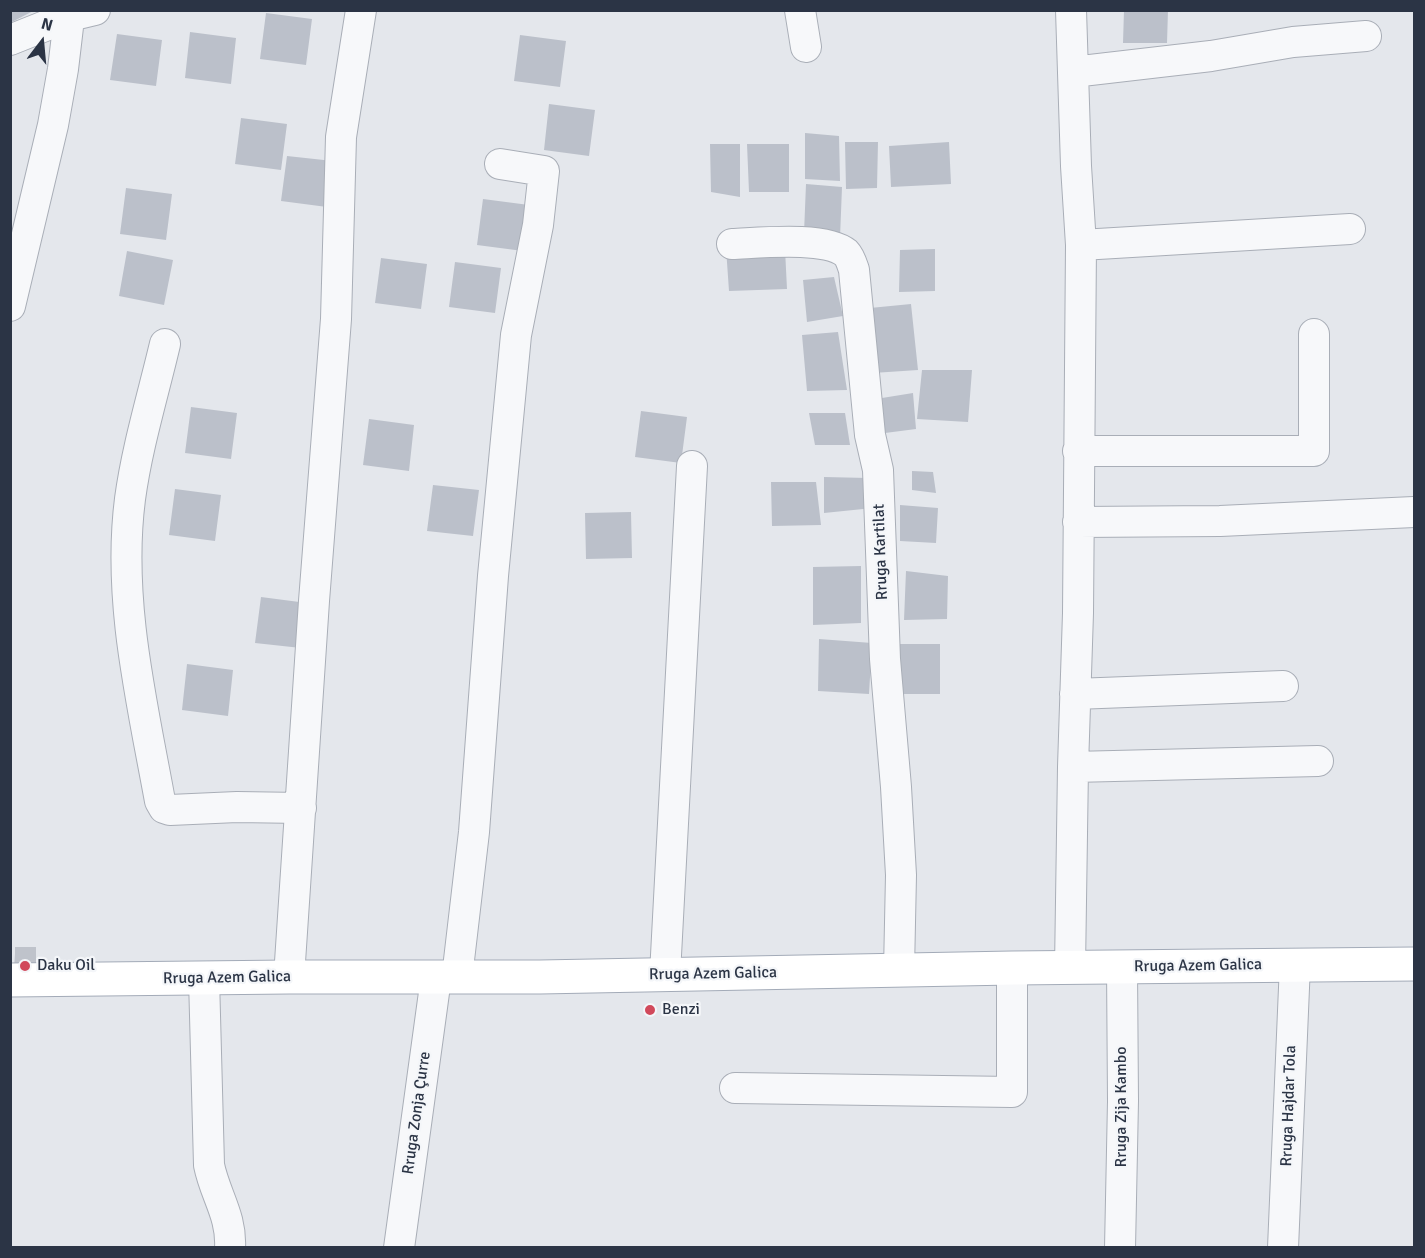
<!DOCTYPE html>
<meta charset="utf-8">
<style>
body{margin:0}
#map{position:relative;width:1425px;height:1258px;overflow:hidden;background:#e4e7ec;font-family:Signika,sans-serif}
canvas{display:block}
.frame{position:absolute;inset:0;border:12px solid #2b3445;pointer-events:none}
.north{position:absolute;left:12px;top:12px;width:60px;height:60px;-webkit-text-stroke:4px #f4f6f9;paint-order:stroke;rotate:16deg;font-size:16px;font-weight:700;line-height:24px;text-align:center;color:#2b3445}
.north::after{content:'';display:block;margin:auto;width:21px;height:27px;background:#2b3445;clip-path:polygon(50% 0,100% 100%,50% 72%,0 100%)}
</style>
<div id="map">
<canvas width="1425" height="1258"></canvas>
<div class="frame"></div>
<div class="north">N</div>
</div>
<script>
const context = document.querySelector('canvas').getContext('2d');
context.lineJoin = 'round';
function fill(path, color) {
  context.fillStyle = color;
  context.fill(path, 'evenodd');
}
function trace(path, color, width, dash) {
  context.strokeStyle = color;
  context.lineWidth = width;
  context.lineCap = dash ? 'butt' : 'round';
  context.setLineDash(dash || []);
  context.stroke(path);
}
function write(font, color, halo, rows, align = 'center') {
  context.font = font + ' Signika,sans-serif';
  context.lineWidth = 4.5;
  context.setLineDash([]);
  context.textBaseline = 'middle';
  context.strokeStyle = halo;
  context.fillStyle = color;
  for (const [text, x, y, turn = 0] of rows) {
    context.save();
    context.translate(x, y);
    context.rotate((+turn || 0) * Math.PI / 180);
    context.textAlign = isNaN(turn) ? turn : align;
    if (halo) context.strokeText(text, 0, 0);
    context.fillText(text, 0, 0);
    context.restore();
  }
}
fill(new Path2D(`
 M 10,10 L 35,10 L 10,23 Z
 M 1124,10 L 1168,10 L 1167,43 L 1123,43 Z
 M 266,13 L 312,19 L 306,65 L 260,59 Z
 M 190,32 L 236,38 L 231,84 L 185,78 Z
 M 117,34 L 162,40 L 156,86 L 110,80 Z
 M 520,35 L 566,41 L 560,87 L 514,81 Z
 M 549,104 L 595,110 L 589,156 L 544,150 Z
 M 241,118 L 287,124 L 281,170 L 235,164 Z
 M 805,133 L 839,136 L 840,181 L 805,179 Z
 M 845,142 L 878,142 L 877,188 L 846,189 Z
 M 949,142 L 951,184 L 891,187 L 889,146 Z
 M 710,144 L 740,144 L 740,197 L 711,192 Z
 M 747,144 L 789,144 L 789,192 L 749,192 Z
 M 287,156 L 333,161 L 327,207 L 281,201 Z
 M 806,184 L 842,187 L 840,238 L 804,233 Z
 M 126,188 L 172,194 L 166,240 L 120,234 Z
 M 483,199 L 529,205 L 523,251 L 477,245 Z
 M 726,248 L 785,249 L 787,289 L 729,291 Z
 M 935,249 L 935,291 L 899,292 L 900,250 Z
 M 127,251 L 173,260 L 164,305 L 119,296 Z
 M 381,258 L 427,264 L 421,309 L 375,303 Z
 M 455,262 L 501,268 L 495,313 L 449,307 Z
 M 834,277 L 843,316 L 807,322 L 803,280 Z
 M 911,304 L 918,370 L 873,373 L 870,308 Z
 M 838,332 L 847,390 L 807,391 L 802,335 Z
 M 922,370 L 972,370 L 968,422 L 917,419 Z
 M 913,393 L 916,429 L 885,433 L 882,398 Z
 M 191,407 L 237,413 L 231,459 L 185,453 Z
 M 641,411 L 687,417 L 681,463 L 635,457 Z
 M 809,413 L 845,413 L 850,445 L 815,445 Z
 M 369,419 L 414,425 L 409,471 L 363,465 Z
 M 912,471 L 933,472 L 936,493 L 912,490 Z
 M 824,477 L 868,478 L 873,508 L 824,513 Z
 M 771,482 L 816,482 L 821,525 L 772,526 Z
 M 433,485 L 479,490 L 473,536 L 427,531 Z
 M 175,489 L 221,495 L 215,541 L 169,535 Z
 M 900,505 L 938,508 L 936,543 L 900,541 Z
 M 631,512 L 632,558 L 586,559 L 585,513 Z
 M 861,566 L 861,623 L 813,625 L 813,567 Z
 M 906,571 L 948,576 L 947,619 L 904,620 Z
 M 261,597 L 307,603 L 301,648 L 255,643 Z
 M 819,639 L 872,643 L 869,694 L 818,691 Z
 M 894,644 L 940,644 L 940,694 L 894,694 Z
 M 187,664 L 233,670 L 228,716 L 182,710 Z
 M 15,954 L 36,954 L 36,971 L 14,970 Z`), '#bbc0ca');
trace(new Path2D(`
 M 15,962 L 36,962`), '#bfc3cb', 30, [30, 15]);
const minor = new Path2D(`
 M 800,10 L 806,47
 M 10,40 L 70,16 L 95,10
 M 1073,72 L 1211,56 L 1293,42 L 1366,36
 M 732,244 C 759,243 825,236 846,253 C 850,257 852,264 854,270 L 870,435 L 878,470 L 885,659 L 896,787 L 901,875 L 899,970
 M 1081,245 L 1350,229
 M 10,306 L 53,125 L 63,69 L 70,10
 M 165,344 C 153,395 137,447 130,499 C 117,600 142,702 160,801 L 164,808 L 170,810 L 237,807 L 301,808
 M 1078,451 L 1314,451 L 1314,334
 M 1078,522 L 1220,521 L 1414,512
 M 1075,694 L 1283,686
 M 1073,767 L 1318,761
 M 1070,968 L 1073,767 L 1078,613 L 1081,245 L 1076,166 L 1071,10
 M 665,974 L 692,466
 M 289,977 L 314,601 L 336,319 L 341,137 L 361,10
 M 457,977 L 474,832 L 493,576 L 516,335 L 538,225 L 544,171 L 500,164
 M 204,978 L 209,1165 C 215,1195 232,1216 230,1248
 M 735,1088 L 1012,1092 L 1012,968
 M 399,1248 L 436,978
 M 1120,1248 L 1123,1101 L 1122,967
 M 1283,1248 L 1295,964`);
const major = new Path2D(`
 M 10,980 L 289,977 L 540,977 L 1012,968 L 1414,964`);
trace(minor, '#a9aeb7', 32);
trace(major, '#a3abb8', 35);
trace(minor, '#f7f8fa', 30);
trace(major, '#fff', 33);
for (const [x, y, r, color] of [
 [25,966,6,"#d1495b"],
 [650,1010,6,"#d1495b"]
]) {
  const dot = new Path2D();
  dot.arc(x, y, r, 0, 2 * Math.PI);
  context.fillStyle = color;
  context.fill(dot);
  trace(dot, '#f4f6f9', 2);
}
write('16px', '#2b3445', '#f4f6f9', [
 ["Rruga Kartilat",881,552,-92],
 ["Rruga Azem Galica",1198,966,-1],
 ["Rruga Azem Galica",713,974,-1],
 ["Rruga Azem Galica",227,978,-1],
 ["Rruga Hajdar Tola",1289,1106,-88],
 ["Rruga Zija Kambo",1122,1107,-90],
 ["Rruga Zonja Çurre",417,1113,-82]
]);
write('16px', '#2b3445', '#f4f6f9', [
 ["Daku Oil",37,966],
 ["Benzi",662,1010]
], 'left');
</script>
